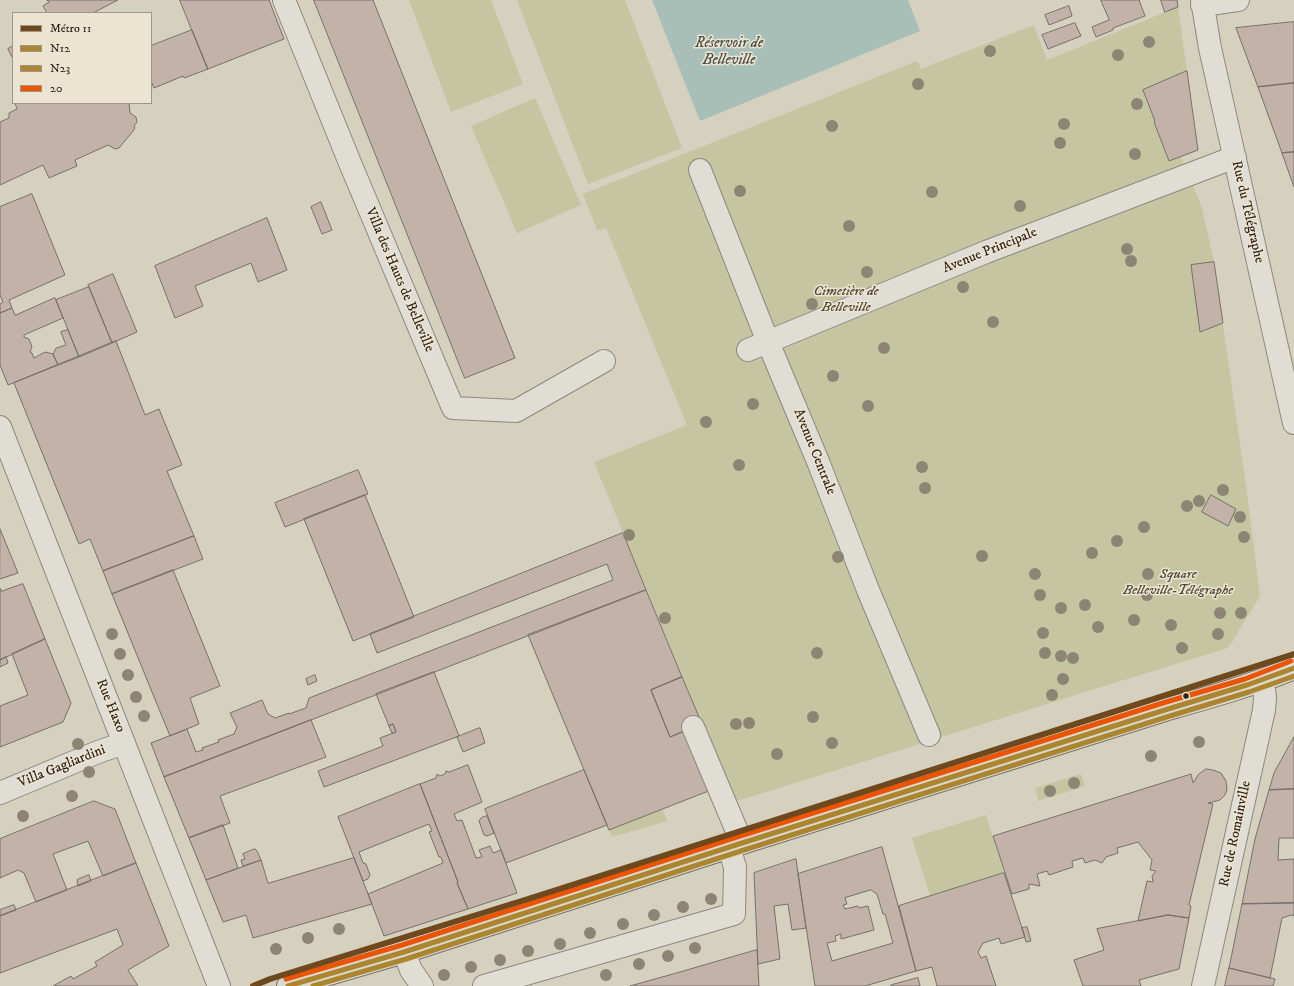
<!DOCTYPE html>
<meta charset="utf-8">
<style>
body{margin:0}
#map{position:relative;width:1294px;height:986px;overflow:hidden;background:#d6d0bf;font-family:"IM FELL DW Pica",serif}
canvas{display:block}
.legend{position:absolute;left:12px;top:12px;width:140px;height:92px;box-sizing:border-box;background:#eae4d0;border:1px solid #9f9687;margin:0;padding:5px 7px;list-style:none;font-size:12px;color:#2f2119}
.legend li{display:flex;align-items:center;gap:8px;height:20px}
.legend b{width:20px;border:1px solid #9f9687}
</style>
<div id="map">
<canvas width="1294" height="986"></canvas>
<ul class="legend">
<li><b style="height:5px;background:#6e491e"></b>Métro 11</li>
<li><b style="height:5px;background:#ab8530"></b>N12</li>
<li><b style="height:5px;background:#ab8530"></b>N23</li>
<li><b style="height:5px;background:#ea5402"></b>20</li>
</ul>
</div>
<script>
const context = document.querySelector('canvas').getContext('2d');
context.lineJoin = 'round';
function fill(path, color) {
  context.fillStyle = color;
  context.fill(path, 'evenodd');
}
function trace(path, color, width, dash) {
  context.strokeStyle = color;
  context.lineWidth = width;
  context.lineCap = dash ? 'butt' : 'round';
  context.setLineDash(dash || []);
  context.stroke(path);
}
function write(font, color, halo, rows, align = 'center') {
  context.font = font + ' "IM FELL DW Pica",serif';
  context.lineWidth = 3;
  context.setLineDash([]);
  context.textBaseline = 'middle';
  context.strokeStyle = halo;
  context.fillStyle = color;
  for (const [text, x, y, turn = 0] of rows) {
    context.save();
    context.translate(x, y);
    context.rotate((+turn || 0) * Math.PI / 180);
    context.textAlign = isNaN(turn) ? turn : align;
    if (halo) context.strokeText(text, 0, 0);
    context.fillText(text, 0, 0);
    context.restore();
  }
}
fill(new Path2D(`
 M 409,0 L 491,0 L 523,84 L 451,112 Z
 M 517,0 L 625,0 L 682,148 L 588,184 Z
 M 1178,7 L 1198,150 L 1181,157 L 1202,208 L 1214,262 L 1245,478 L 1260,596 L 1228,648 C 1063,698 899,751 734,802 L 594,462 L 687,425 L 606,228 L 597,230 L 583,194 L 917,61 L 921,69 L 1034,25 L 1047,60 Z
 M 535,98 L 581,205 L 517,233 L 471,126 Z
 M 1081,774 L 1085,786 L 1038,801 L 1035,788 Z
 M 662,809 L 667,821 L 612,837 L 609,830 Z
 M 986,815 L 1004,873 L 930,896 L 912,838 Z`), '#c5c5a2');
fill(new Path2D(`
 M 652,0 L 908,0 L 920,31 L 700,121 Z`), '#a8bfb7');
const building = new Path2D(`
 M 47,0 L 118,0 L 93,13 L 47,13 L 43,6 L 49,2 Z
 M 180,0 L 269,0 L 284,39 L 208,69 Z
 M 314,0 L 373,0 L 515,358 L 465,378 Z
 M 1101,0 L 1139,0 L 1145,16 L 1113,28 L 1113,30 L 1096,37 L 1092,27 L 1109,20 Z
 M 1161,0 L 1177,0 L 1178,7 L 1165,12 Z
 M 1069,6 L 1072,16 L 1049,25 L 1045,15 Z
 M 1294,22 L 1294,83 L 1258,87 L 1236,28 Z
 M 1075,23 L 1081,36 L 1048,49 L 1042,35 Z
 M 192,30 L 208,69 L 184,78 L 183,76 L 154,88 L 151,81 L 151,46 Z
 M 13,46 L 13,59 L 8,49 Z
 M 1187,71 L 1198,150 L 1169,161 L 1154,122 L 1155,121 L 1143,90 Z
 M 1294,83 L 1294,152 L 1282,153 L 1258,87 Z
 M 15,103 L 129,103 L 130,113 L 136,117 L 137,122 L 134,126 L 135,128 L 133,131 L 119,148 L 115,149 L 108,145 L 75,160 L 77,166 L 49,178 L 43,165 L 0,185 L 0,122 L 9,118 L 9,113 L 17,109 Z
 M 1294,152 L 1294,187 L 1282,153 Z
 M 32,194 L 65,275 L 9,300 L 12,308 L 0,313 L 0,304 L 3,302 L 0,295 L 0,207 Z
 M 321,202 L 332,230 L 322,234 L 311,207 Z
 M 267,218 L 287,270 L 258,282 L 251,263 L 195,286 L 203,306 L 175,318 L 155,266 Z
 M 1214,262 L 1223,323 L 1200,332 L 1191,265 Z
 M 113,274 L 137,332 L 112,343 L 88,285 Z
 M 89,287 L 112,343 L 79,357 L 56,300 Z
 M 55,298 L 63,318 L 24,335 L 24,337 L 29,339 L 32,347 L 30,352 L 32,353 L 34,358 L 45,352 L 53,354 L 58,365 L 8,385 L 0,365 L 0,313 L 12,308 L 15,315 Z
 M 68,330 L 79,357 L 58,365 L 53,354 L 56,348 L 66,345 L 61,332 Z
 M 116,341 L 145,415 L 159,409 L 182,465 L 167,471 L 194,536 L 103,571 L 90,539 L 79,544 L 14,383 Z
 M 358,470 L 368,494 L 285,527 L 275,503 Z
 M 365,495 L 414,617 L 353,641 L 304,519 Z
 M 1211,495 L 1236,509 L 1228,526 L 1202,512 Z
 M 0,529 L 18,573 L 0,579 Z
 M 623,533 L 646,590 L 164,777 L 151,743 L 187,729 L 196,752 L 203,750 L 202,748 L 219,742 L 218,740 L 234,734 L 237,727 L 230,713 L 262,700 L 268,714 L 275,718 L 289,713 L 289,714 L 306,708 L 309,698 L 613,580 L 607,564 L 377,653 L 370,634 Z
 M 194,536 L 203,559 L 112,594 L 103,571 Z
 M 173,570 L 220,686 L 190,698 L 199,724 L 170,736 L 112,594 Z
 M 23,584 L 45,639 L 0,660 L 0,588 L 1,591 Z
 M 646,590 L 682,677 L 651,690 L 670,737 L 686,730 L 711,790 L 609,830 L 528,635 Z
 M 45,639 L 71,703 L 63,722 L 0,747 L 0,706 L 28,695 L 12,654 Z
 M 6,657 L 8,663 L 0,667 L 0,660 Z
 M 434,672 L 459,736 L 324,787 L 318,771 L 383,746 L 380,738 L 396,732 L 393,724 L 389,726 L 376,694 Z
 M 315,675 L 317,681 L 308,685 L 306,679 Z
 M 682,677 L 702,724 L 670,737 L 651,690 Z
 M 311,720 L 326,757 L 220,796 L 230,823 L 189,838 L 164,777 Z
 M 393,724 L 396,732 L 392,733 L 389,726 Z
 M 480,728 L 485,743 L 463,752 L 457,737 Z
 M 1294,737 L 1294,789 L 1269,790 L 1274,773 Z
 M 468,765 L 482,802 L 454,814 L 457,821 L 462,820 L 476,858 L 482,857 L 479,850 L 490,846 L 493,853 L 501,850 L 517,893 L 468,909 L 457,883 L 458,882 L 420,784 L 436,778 L 437,774 L 440,776 L 445,774 L 446,771 L 449,772 Z
 M 1206,769 L 1213,770 L 1221,773 L 1226,781 L 1227,790 L 1225,795 L 1220,800 L 1208,803 L 1213,804 L 1189,905 L 1191,906 L 1189,918 L 1168,915 L 1138,921 L 1147,881 L 1153,882 L 1152,876 L 1156,871 L 1150,870 L 1152,860 L 1138,842 L 1117,848 L 1118,853 L 1106,857 L 1102,863 L 1095,860 L 1085,863 L 1083,858 L 1072,861 L 1073,867 L 1049,875 L 1047,871 L 1037,874 L 1040,886 L 1029,884 L 1029,889 L 1012,894 L 993,836 L 1191,774 L 1193,783 L 1198,775 Z
 M 584,770 L 607,825 L 506,863 L 485,809 Z
 M 420,784 L 458,882 L 457,883 L 468,909 L 384,936 L 368,894 L 443,863 L 441,857 L 439,857 L 429,832 L 432,831 L 429,824 L 359,852 L 363,863 L 366,864 L 370,875 L 368,879 L 363,881 L 338,817 Z
 M 1294,789 L 1294,838 L 1279,838 L 1278,860 L 1294,859 L 1294,903 L 1242,904 L 1255,839 L 1269,790 Z
 M 94,801 L 115,809 L 136,863 L 103,876 L 88,841 L 53,854 L 67,890 L 36,902 L 24,873 L 18,870 L 0,878 L 0,839 Z
 M 487,816 L 494,833 L 487,836 L 484,835 L 479,821 L 481,818 Z
 M 223,825 L 238,868 L 206,880 L 189,838 Z
 M 882,847 L 916,971 L 865,986 L 815,986 L 798,874 ZM 871,890 L 877,894 L 883,914 L 885,914 L 893,943 L 832,961 L 827,943 L 836,941 L 835,936 L 841,934 L 841,939 L 874,930 L 868,906 L 859,908 L 858,906 L 845,909 L 843,905 L 847,904 L 845,898 Z
 M 255,849 L 257,851 L 261,860 L 243,866 L 241,860 L 245,859 L 243,854 Z
 M 354,858 L 372,904 L 253,938 L 246,915 L 223,922 L 206,880 L 261,860 L 268,883 Z
 M 796,859 L 806,928 L 792,930 L 788,904 L 774,906 L 780,959 L 758,964 L 754,873 Z
 M 136,863 L 169,946 L 128,970 L 138,986 L 53,986 L 71,976 L 73,979 L 97,966 L 95,962 L 123,945 L 117,929 L 0,973 L 0,916 Z
 M 1004,873 L 1025,937 L 1001,944 L 999,938 L 983,943 L 978,952 L 981,958 L 986,956 L 996,986 L 937,986 L 932,967 L 916,971 L 899,906 Z
 M 89,875 L 91,881 L 78,886 L 77,880 Z
 M 1294,903 L 1294,916 L 1291,915 L 1282,918 L 1270,978 L 1229,968 L 1242,904 Z
 M 14,905 L 16,910 L 0,916 L 0,910 Z
 M 1168,915 L 1189,918 L 1179,969 L 1139,980 L 1141,986 L 1083,986 L 1074,960 L 1104,950 L 1097,929 Z
 M 1027,927 L 1031,941 L 1026,942 L 1022,928 Z
 M 757,950 L 759,986 L 630,986 L 673,974 Z
 M 1229,968 L 1275,979 L 1273,986 L 1225,986 Z
 M 918,978 L 920,986 L 890,986 L 891,985 Z`);
fill(building, '#c2b2a8');
trace(building, '#767168', 1);
const minor = new Path2D(`
 M 284,0 L 350,163 L 453,408 L 516,411 L 604,361
 M 1202,0 L 1210,48 L 1294,423
 M 1202,5 L 1238,0
 M 700,170 L 768,342 L 819,464 L 868,590 L 929,735
 M 748,350 L 986,252 L 1235,157
 M 0,427 L 219,986
 M 693,727 L 742,843
 M 0,793 L 98,752 L 124,743
 M 404,952 L 411,970 L 422,986
 M 484,986 L 734,914 L 735,867 L 729,847
 M 1203,986 L 1264,710 L 1265,698 L 1263,681`);
const major = new Path2D(`
 M 288,986 L 404,952 L 742,843 L 1168,709 C 1210,697 1253,685 1294,668`);
trace(minor, '#8d887e', 24);
trace(major, '#767168', 24);
trace(minor, '#e0ddd4', 22);
trace(major, '#dbd8cd', 22);
trace(new Path2D(`
 M 288,986 L 404,952 L 742,843 L 1168,709 L 1247,685 L 1294,668`), '#ab8530', 5);
trace(new Path2D(`
 M 313,986 L 406,959 L 744,850 L 1170,716 L 1249,692 L 1294,676`), '#ab8530', 5);
trace(new Path2D(`
 M 286,979 L 402,945 L 740,836 L 1166,702 L 1245,679 L 1291,661`), '#ea5402', 5);
trace(new Path2D(`
 M 253,986 L 270,979 L 528,899 L 1294,654`), '#6e491e', 6);
context.fillStyle = '#8d8573';
for (const [x, y] of [
 [1149,42],
 [990,51],
 [1118,55],
 [918,84],
 [1137,104],
 [1064,124],
 [832,126],
 [1060,143],
 [1135,154],
 [740,191],
 [932,192],
 [1020,206],
 [849,226],
 [1127,249],
 [1131,261],
 [867,272],
 [963,287],
 [812,304],
 [993,322],
 [884,348],
 [833,376],
 [753,404],
 [868,406],
 [706,422],
 [739,465],
 [922,467],
 [925,488],
 [1223,490],
 [1199,501],
 [1187,506],
 [1240,517],
 [1144,527],
 [629,535],
 [1244,537],
 [1117,541],
 [1092,553],
 [982,556],
 [838,557],
 [1035,574],
 [1148,574],
 [1040,595],
 [1147,595],
 [1085,605],
 [1061,608],
 [1220,613],
 [1241,613],
 [665,618],
 [1134,620],
 [1171,625],
 [1098,627],
 [1043,633],
 [112,634],
 [1218,634],
 [1182,648],
 [817,653],
 [1045,653],
 [120,654],
 [1061,656],
 [1073,658],
 [128,675],
 [1063,679],
 [1052,695],
 [136,697],
 [144,716],
 [813,717],
 [749,723],
 [736,724],
 [1199,742],
 [832,743],
 [78,744],
 [777,754],
 [1151,756],
 [89,772],
 [1074,783],
 [1050,791],
 [72,796],
 [23,816],
 [711,899],
 [683,907],
 [654,915],
 [623,924],
 [339,929],
 [590,933],
 [308,938],
 [560,944],
 [695,948],
 [276,949],
 [528,951],
 [668,956],
 [500,960],
 [639,964],
 [471,967],
 [444,975],
 [606,975]
]) {
  context.beginPath();
  context.arc(x, y, 6, 0, 2 * Math.PI);
  context.fill();
}
for (const [x, y, r, color] of [
 [1186,696,3.5,"#2f2119"]
]) {
  const dot = new Path2D();
  dot.arc(x, y, r, 0, 2 * Math.PI);
  context.fillStyle = color;
  context.fill(dot);
  trace(dot, '#eae4d0', 1.5);
}
write('14px', '#2f2119', '#eae4d0', [
 ["Rue du Télégraphe",1247,212,77],
 ["Avenue Principale",990,251,-22],
 ["Villa des Hauts de Belleville",399,280,67],
 ["Avenue Centrale",814,452,68],
 ["Rue Haxo",110,706,68],
 ["Villa Gagliardini",62,767,-22],
 ["Rue de Romainville",1236,834,-78]
]);
write('italic 14px', '#514835', '#eae4d0', [
 ["Cimetière de",846,292],
 ["Belleville",846,308],
 ["Square",1178,575],
 ["Belleville-Télégraphe",1178,591]
]);
write('italic 15px', '#4d4e48', '#eae4d0', [
 ["Réservoir de",729,44],
 ["Belleville",729,61]
]);
</script>
